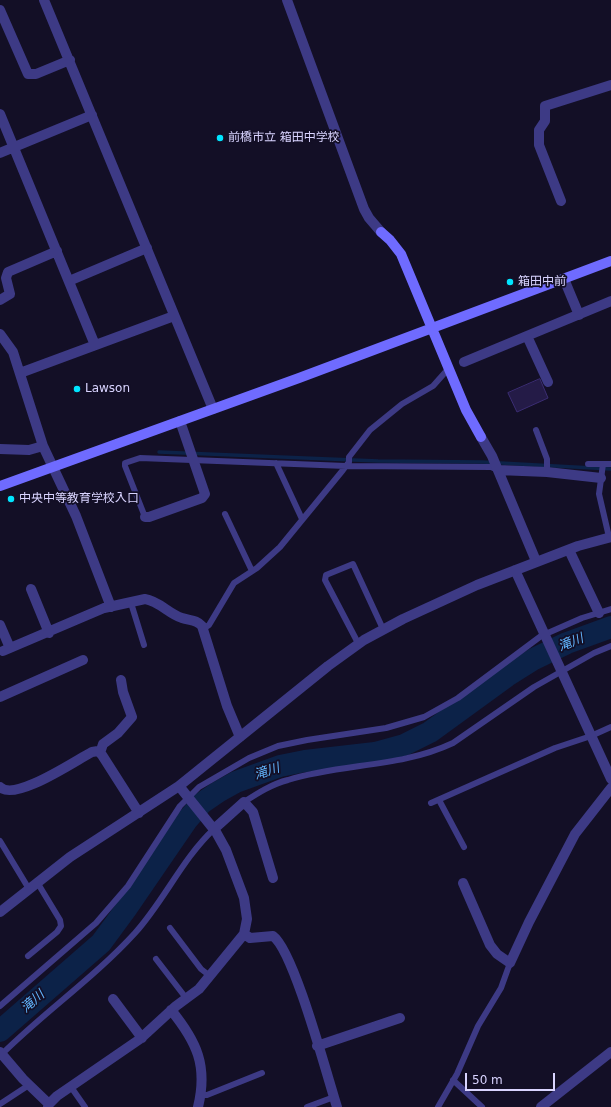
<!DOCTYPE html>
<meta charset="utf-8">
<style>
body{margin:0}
#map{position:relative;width:611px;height:1107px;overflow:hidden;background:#130f26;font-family:"DejaVu Sans",sans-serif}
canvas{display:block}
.scale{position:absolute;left:465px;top:1073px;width:90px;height:18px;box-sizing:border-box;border:2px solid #d9d4ff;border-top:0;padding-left:5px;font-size:12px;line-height:14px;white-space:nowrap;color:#d9d4ff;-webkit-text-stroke:3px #130f26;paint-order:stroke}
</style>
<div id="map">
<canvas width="611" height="1107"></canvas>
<div class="scale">50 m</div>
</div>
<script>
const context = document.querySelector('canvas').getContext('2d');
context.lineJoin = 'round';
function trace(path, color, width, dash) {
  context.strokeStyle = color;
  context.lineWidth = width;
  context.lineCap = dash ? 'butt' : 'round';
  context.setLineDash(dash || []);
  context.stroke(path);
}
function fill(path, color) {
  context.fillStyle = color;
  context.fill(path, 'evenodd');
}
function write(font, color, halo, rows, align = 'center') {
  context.font = font + ' "DejaVu Sans","Noto Sans JP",sans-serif';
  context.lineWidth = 3.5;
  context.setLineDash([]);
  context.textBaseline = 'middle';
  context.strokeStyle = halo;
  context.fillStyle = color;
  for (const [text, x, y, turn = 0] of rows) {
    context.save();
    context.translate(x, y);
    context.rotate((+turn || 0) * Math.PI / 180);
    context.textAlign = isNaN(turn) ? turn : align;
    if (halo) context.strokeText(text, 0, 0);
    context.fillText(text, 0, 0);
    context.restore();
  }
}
trace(new Path2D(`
 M 159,452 L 378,461 L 482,462 L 611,469`), '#0c2248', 3.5);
trace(new Path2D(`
 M 0,1031 L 101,943 L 126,909 L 187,820 L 202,803 L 218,792 L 236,782 L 280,766 L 305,761 L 375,753 L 404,745 L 430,732 L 507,676 L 534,659 L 567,643 L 611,627`), '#0c2248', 22);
const building = new Path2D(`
 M 540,379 L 548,398 L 517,412 L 508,393 Z`);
fill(building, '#241b47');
trace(building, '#3b2d73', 1);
trace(new Path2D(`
 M 536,430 L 547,459 L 547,472
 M 276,463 L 302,519
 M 588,464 L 611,464
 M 603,464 L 599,494 L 609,537
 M 225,514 L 252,571
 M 145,517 L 125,466 L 125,463 L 140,458 L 346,466 L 491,467 L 498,470
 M 131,603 L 144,645
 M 203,629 L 209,625 L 234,583 L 257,568 L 280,547 L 343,470 L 349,462 L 349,457 L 370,430 L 402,404 L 433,386 L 449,368
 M 358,643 L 325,580 L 326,575 L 353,564 L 383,629
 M 439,800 L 464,847
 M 244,802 C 258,793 272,784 288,780 C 342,763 400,768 453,743 L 534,687 L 594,653 L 611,646
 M 431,803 L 555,748 L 591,736 L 611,727
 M 0,841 L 29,889
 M 170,928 L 201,969 L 210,976
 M 28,956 L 57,932 L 61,926 L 60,920 L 37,882
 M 156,959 L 186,998
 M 0,1006 L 96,923 L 128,886 L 180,806 L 199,787 L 249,758 L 278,746 L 307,740 L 386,728 L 424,717 L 458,698 L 541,636 L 582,618 L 611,609
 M 0,1056 C 43,1013 94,978 135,933 C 164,901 182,859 214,829
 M 453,1080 L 482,1107
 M 71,1087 L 85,1107
 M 201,1095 L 207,1095 L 262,1073
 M 0,1104 L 29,1085
 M 307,1107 L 334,1097
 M 438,1107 L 457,1074 L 478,1026 L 501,988 L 510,963`), '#3d3a85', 6);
trace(new Path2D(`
 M 44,0 L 213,409
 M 287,0 L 364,209 L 369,218 L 381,232
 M 0,10 L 28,74 L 36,74 L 70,60
 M 0,114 L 95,345
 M 0,153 L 92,115
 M 561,201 L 539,145 L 539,130 L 545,121 L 545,106 L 611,85
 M 564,279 L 579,315
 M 69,281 L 147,248
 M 0,300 L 10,294 L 6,278 L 8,272 L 57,251
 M 0,334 L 13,352 L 43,446 L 76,516 L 111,607
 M 527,336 L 548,382
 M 464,362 L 611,301
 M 20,373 L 174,316
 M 481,437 L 492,456 L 536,561
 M 0,449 L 29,450 L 43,446
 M 498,470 L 547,472 L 601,478
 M 145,517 L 149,517 L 202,498 L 205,494 L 180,421
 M 569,550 L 599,613
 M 515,570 L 611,779
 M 31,589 L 49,633
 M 0,625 L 10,648
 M 3,651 L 104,608 L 145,599 C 159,601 169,614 182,618 C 190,621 196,619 202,626 L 227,706 L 240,737
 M 0,697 L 83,660
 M 100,753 L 103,744 L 118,733 L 132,717 L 123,692 L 121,680
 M 0,787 C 15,802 76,760 92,752 L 98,751 L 102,755 L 139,813
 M 214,829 L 244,802 L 253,812 L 273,878
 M 463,883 L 490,945 L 497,954 L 510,963 L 529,922 L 575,834 L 611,788
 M 0,912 L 70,857 L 179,786 L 328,666 L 364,640 L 403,619 L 477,585 L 578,546 L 611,537
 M 244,934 L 250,938 L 273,936 C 294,951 327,1076 337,1107
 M 113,999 L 142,1038
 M 171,1010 C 197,1042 208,1066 198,1107
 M 317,1046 L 400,1018
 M 0,1052 L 23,1079 L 49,1104
 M 48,1107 L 49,1104 L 57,1096 L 140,1039 L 176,1006 L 199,989 L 244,934 L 247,919 L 244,898 L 226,850 L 216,832 L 179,786
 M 541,1107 L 611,1052`), '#3d3a85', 10);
trace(new Path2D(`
 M 381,232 L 390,240 L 401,254 L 466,410 L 481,437
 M 0,486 L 299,378 L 611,261`), '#6f6bff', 10);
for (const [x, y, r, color] of [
 [220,138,4,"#00e5ff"],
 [510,282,4,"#00e5ff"],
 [77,389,4,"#00e5ff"],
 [11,499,4,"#00e5ff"]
]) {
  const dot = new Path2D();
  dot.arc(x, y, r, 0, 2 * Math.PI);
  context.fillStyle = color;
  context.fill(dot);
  trace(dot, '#130f26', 1.5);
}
write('12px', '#d9d4ff', '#130f26', [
 ["前橋市立 箱田中学校",228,138],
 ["箱田中前",518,282],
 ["Lawson",85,389],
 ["中央中等教育学校入口",19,499]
], 'left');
write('italic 13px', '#62b6ff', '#130f26', [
 ["滝川",571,643,-22],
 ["滝川",267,772,-18],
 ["滝川",33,1002,-41]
]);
</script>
